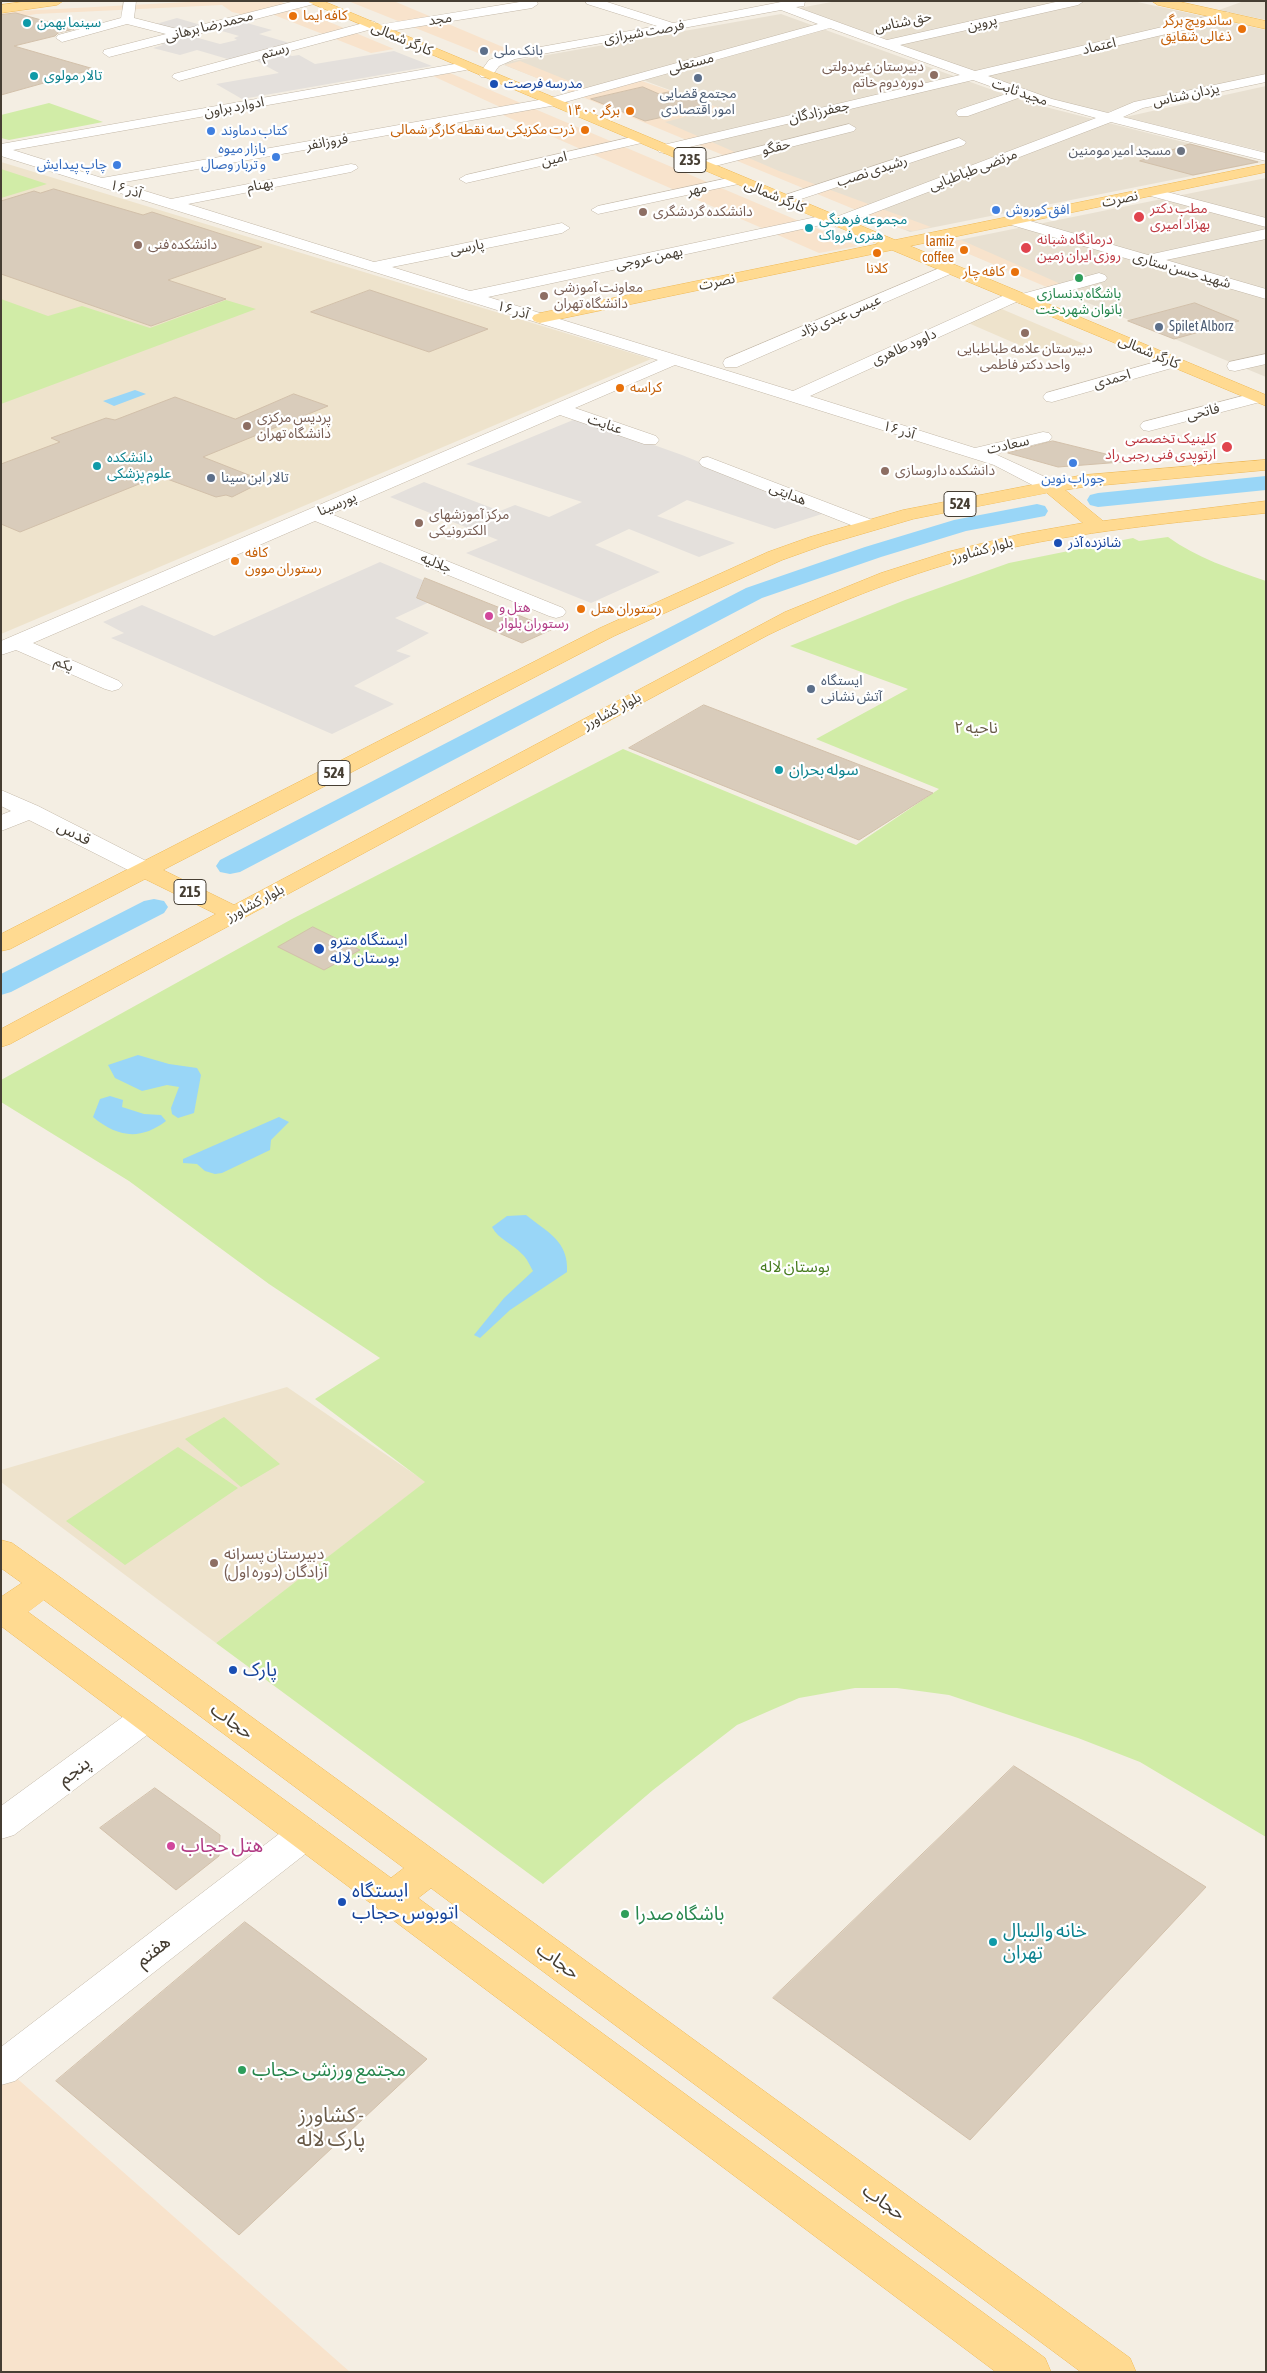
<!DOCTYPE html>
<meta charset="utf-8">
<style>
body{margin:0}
#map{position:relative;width:1267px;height:2373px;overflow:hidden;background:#f4eee3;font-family:"Asap Condensed",sans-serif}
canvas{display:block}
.frame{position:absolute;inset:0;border:2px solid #463e33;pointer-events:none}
</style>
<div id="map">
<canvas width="1267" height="2373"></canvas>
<div class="frame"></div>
</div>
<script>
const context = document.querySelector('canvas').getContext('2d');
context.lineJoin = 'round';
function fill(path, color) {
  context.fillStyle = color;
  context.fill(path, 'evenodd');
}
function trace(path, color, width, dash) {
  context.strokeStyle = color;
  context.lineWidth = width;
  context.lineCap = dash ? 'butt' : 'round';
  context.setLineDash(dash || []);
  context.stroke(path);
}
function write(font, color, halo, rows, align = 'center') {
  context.font = font + ' "Asap Condensed","Noto Sans Arabic",sans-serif';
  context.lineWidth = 4.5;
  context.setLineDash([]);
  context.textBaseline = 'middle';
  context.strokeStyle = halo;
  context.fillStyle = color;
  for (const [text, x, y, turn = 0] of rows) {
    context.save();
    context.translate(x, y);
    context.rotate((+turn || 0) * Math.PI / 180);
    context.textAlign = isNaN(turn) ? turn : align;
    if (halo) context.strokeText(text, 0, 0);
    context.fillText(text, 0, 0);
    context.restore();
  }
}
fill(new Path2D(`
 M 837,1 L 1133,1 L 1266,30 L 1266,75 L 1130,105 L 1105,113 L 1050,99 L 799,8 Z
 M 1244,1 L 1266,1 L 1266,20 L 1219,10 Z
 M 781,14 L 1026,102 L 1262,162 L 910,232 L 649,123 L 716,107 L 640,79 L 578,94 L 504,65 L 507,62 Z
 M 1266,86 L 1266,152 L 1125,117 Z
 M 1266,178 L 1266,377 L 944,243 Z`), '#e8e0d1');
fill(new Path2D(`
 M 206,1 L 279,1 L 394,49 L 371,53 L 264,11 L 245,15 L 232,12 L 222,5 L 36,14 L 1,20 L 1,14 L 20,11 Z
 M 348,1 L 399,1 L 396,2 L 510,50 L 483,55 Z
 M 520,61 L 589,89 L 633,78 L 720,108 L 665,122 L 779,171 L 931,227 L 913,231 L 902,229 L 505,65 Z
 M 450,73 L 858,246 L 819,253 L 489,109 L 500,107 L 433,76 Z
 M 961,240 L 1070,288 L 1056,291 L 943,243 Z
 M 12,2074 L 350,2372 L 1,2372 L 1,2082 Z`), '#f8e3cc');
fill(new Path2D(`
 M 1,162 L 651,359 L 1,634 Z
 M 997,307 L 1084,344 L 1042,355 L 966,322 Z
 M 287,1387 L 426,1482 L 216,1643 L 1,1482 L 1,1470 Z`), '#eee3cc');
fill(new Path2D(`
 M 49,103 L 103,122 L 9,140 L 1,138 L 1,115 Z
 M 1,169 L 47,184 L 1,198 Z
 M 1,299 L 48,316 L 82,306 L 150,328 L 226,300 L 256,309 L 1,404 Z
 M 1168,537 C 1197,558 1231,569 1266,581 L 1266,1837 L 1140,1762 L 1078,1738 L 949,1695 L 897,1688 L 855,1688 L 799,1698 L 737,1725 L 653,1790 L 543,1884 L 216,1643 L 425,1482 L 315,1399 L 380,1358 L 269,1284 L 129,1181 L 1,1102 L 1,1080 L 292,919 L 623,749 L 856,845 L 939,789 L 816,739 L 908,689 L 790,646 L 905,600 L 1009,563 L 1133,538 L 1139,541 Z
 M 224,1417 L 280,1464 L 241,1487 L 185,1439 Z
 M 178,1447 L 238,1488 L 125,1565 L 66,1521 Z`), '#d1eca7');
fill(new Path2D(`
 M 177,18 L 201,25 L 179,31 L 156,24 Z
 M 243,22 L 272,30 L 259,34 L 293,44 L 231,60 L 197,50 L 180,55 L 153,48 L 163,45 L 160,44 L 191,36 L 220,44 L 237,40 L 234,38 L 239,36 L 215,29 Z
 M 394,51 L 432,66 L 242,99 L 216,84 L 279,73 L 255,60 L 283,53 L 292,56 L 299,55 L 315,64 Z
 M 578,418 L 682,455 L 825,513 L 775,529 L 687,500 L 657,516 L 735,543 L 699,557 L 629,529 L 595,545 L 660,572 L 591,603 L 466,553 L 498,540 L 390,497 L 424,482 L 500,511 L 515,505 L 549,517 L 582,502 L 466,464 Z
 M 380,562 L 451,592 L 395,618 L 429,633 L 396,651 L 411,656 L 354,686 L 394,704 L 332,734 L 111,638 L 124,633 L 103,622 L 142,605 L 214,636 Z`), '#e4e0dc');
fill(new Path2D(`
 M 135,390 L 146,394 L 114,406 L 103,401 Z
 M 138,1055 L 169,1064 L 197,1068 L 201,1075 L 194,1113 L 178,1118 L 172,1114 L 171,1108 L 179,1087 L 167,1085 L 142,1091 L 115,1078 L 108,1065 Z
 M 110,1096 L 123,1100 L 122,1107 L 144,1114 L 161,1115 L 166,1121 C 140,1141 117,1137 93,1117 L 100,1099 Z
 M 279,1117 L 289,1122 L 271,1140 L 270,1150 L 222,1173 L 215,1174 L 205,1171 L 197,1164 L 183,1163 L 183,1159 Z
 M 526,1215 C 547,1232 569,1241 567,1272 L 510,1310 L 480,1338 L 474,1335 L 504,1298 L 533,1271 C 530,1266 527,1258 522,1254 C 512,1243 499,1240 492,1227 L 507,1216 Z`), '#99d6f7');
fill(new Path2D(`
 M 1266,476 L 1266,490 L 1098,507 L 1090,505 L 1087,500 L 1090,495 L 1098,493 Z
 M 1037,504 L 1045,506 L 1048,511 L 1045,516 L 966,531 L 881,557 L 762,598 L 240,872 L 230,874 L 220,872 L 216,866 L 220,860 L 746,588 L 865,547 L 954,520 Z
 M 154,899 L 164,901 L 168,907 L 164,913 L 11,992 L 1,995 L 1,974 L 144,901 Z`), '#99d6f7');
const building = new Path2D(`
 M 16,13 L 74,29 L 58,33 L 55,36 L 14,46 L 94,69 L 1,95 L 1,15 Z
 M 643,87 L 659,94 L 673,91 L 712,106 L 645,121 L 591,99 Z
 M 1190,144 L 1258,162 L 1193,175 L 1140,161 Z
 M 54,189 L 143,215 L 152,212 L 262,247 L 168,280 L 226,299 L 151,326 L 1,274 L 1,201 L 34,191 L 40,193 Z
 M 370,290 L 488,329 L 429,352 L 311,312 Z
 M 1195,303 L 1239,321 L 1174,339 L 1128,321 Z
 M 294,394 L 328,406 L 203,457 L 259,479 L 254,482 L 258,484 L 232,497 L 226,495 L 216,497 L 159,476 L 20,532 L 1,524 L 1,464 L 60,442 L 51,438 L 106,418 L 115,420 L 175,397 L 235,419 Z
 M 1053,441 L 1122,458 L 1122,462 L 1058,467 L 1008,453 Z
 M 425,578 L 553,629 L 522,643 L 417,598 Z
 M 704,705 L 933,793 L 859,840 L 629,748 Z
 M 313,927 L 360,950 L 324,970 L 278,947 Z
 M 1014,1766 L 1206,1887 L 970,2140 L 773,1998 Z
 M 155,1788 L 220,1835 L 219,1856 L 176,1890 L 100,1828 Z
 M 245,1922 L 427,2059 L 239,2235 L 56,2081 Z`);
fill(building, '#d9ccbb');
trace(building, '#d2c0aa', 1);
const minor = new Path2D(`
 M 124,1 L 136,1 L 134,18 L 181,30 L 295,1 L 316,1 L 314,4 L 109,57 L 103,53 L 104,50 L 166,34 L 127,24 L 62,42 L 56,38 L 58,35 L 121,18 Z
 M 526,1 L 536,1 L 538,4 L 532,8 L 378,33 L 372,29 L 179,81 L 172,77 L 174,74 L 371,21 L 375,22 L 377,25 Z
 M 585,1 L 604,1 L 673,23 L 781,2 L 805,1 L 804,6 L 796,7 L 887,40 L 1060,1 L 1084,1 L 1078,5 L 900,45 L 975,71 L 1226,12 L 1230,13 L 1232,16 L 1230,19 L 988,76 L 1052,99 L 1108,113 L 1134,102 L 1266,74 L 1266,82 L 1143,108 L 1123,117 L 1266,153 L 1266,161 L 1111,122 L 842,225 L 837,227 L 830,223 L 488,297 L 793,391 L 1009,293 L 1015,291 L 1022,294 L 1099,273 L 1105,275 L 1107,278 L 1105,281 L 1022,304 L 1016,302 L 810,396 L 975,448 L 1043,432 L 1049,433 L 1052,437 L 1049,441 L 995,454 L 1056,482 L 1058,486 L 1056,490 L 1042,490 L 994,465 L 675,365 L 575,408 L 656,436 L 659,440 L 656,444 L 644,444 L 560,415 L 331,514 L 563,608 L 566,612 L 563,616 L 556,618 L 549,616 L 315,521 L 33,643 L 119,681 L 123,685 L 119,689 L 112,691 L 105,689 L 16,650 L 1,655 L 1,641 L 658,360 L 1,156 L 1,144 L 466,62 L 473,66 L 466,70 L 13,150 L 102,178 L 550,98 L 818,24 L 781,10 L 515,59 L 499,66 L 491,77 L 481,77 L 479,74 L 489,60 L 507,53 L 657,26 L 587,4 ZM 830,28 L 960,75 L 659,146 L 657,149 L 659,152 L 664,153 L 973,80 L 1009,93 L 958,110 L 956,113 L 958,116 L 968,116 L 1021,97 L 1096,118 L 836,217 L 830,214 L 470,291 L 392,267 L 562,233 L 570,228 L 562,223 L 374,262 L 188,204 L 351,172 L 358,168 L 356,165 L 351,164 L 171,199 L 119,183 L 551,106 Z
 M 849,124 L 856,128 L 854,131 L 703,169 L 696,165 L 698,162 Z
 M 641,135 L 648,139 L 646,142 L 466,183 L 459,179 L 466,175 Z
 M 959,138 L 966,142 L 964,145 L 789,203 L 779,203 L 777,200 L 779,197 Z
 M 738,176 L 745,180 L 743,183 L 598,214 L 591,210 L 598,206 Z
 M 1152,188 L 1266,218 L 1266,227 L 1147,195 L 1145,192 L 1147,189 Z
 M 1013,216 L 1148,255 L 1266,229 L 1266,239 L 1166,260 L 1266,289 L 1266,299 L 1008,224 L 1005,221 L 1008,218 Z
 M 949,264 L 955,266 L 957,269 L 955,272 L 737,367 L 725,367 L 723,363 L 725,359 Z
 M 1266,354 L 1266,364 L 1235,371 L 1229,370 L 1227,366 L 1229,362 Z
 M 1173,357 L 1179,358 L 1181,362 L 1179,366 L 1052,402 L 1046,401 L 1043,397 L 1046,393 Z
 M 1258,392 L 1266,396 L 1264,401 L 1149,431 L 1143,430 L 1140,426 L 1143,422 Z
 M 708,457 L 875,521 L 877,525 L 875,529 L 868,531 L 861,529 L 702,466 L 699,462 L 702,458 Z
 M 1,790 L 38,806 L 154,865 L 158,870 L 154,875 L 146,877 L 138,875 L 29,820 L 1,831 L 1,815 L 11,811 L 1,806 Z
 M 147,1704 L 159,1708 L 164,1717 L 159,1726 L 14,1835 L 1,1839 L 1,1806 L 135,1708 Z
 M 305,1820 L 318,1824 L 323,1834 L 318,1844 L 15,2081 L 1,2085 L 1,2047 L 292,1824 Z`);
const major = new Path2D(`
 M 29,1 L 63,1 L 57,5 L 1,13 L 1,5 Z
 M 306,1 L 323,1 L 895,240 L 1266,164 L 1266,172 L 910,246 L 1266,395 L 1266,406 L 892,250 L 540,323 L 534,321 L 532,318 L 534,315 L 540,313 L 878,244 Z
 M 1152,1 L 1176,1 L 1266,21 L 1266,29 L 1158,5 Z
 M 1266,460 L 1266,470 L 1083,487 L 1065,490 L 1103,521 L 1266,501 L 1266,513 C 1173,523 1079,531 988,553 C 912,572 839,601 768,635 L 10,1044 L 1,1047 L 1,1029 L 216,914 L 145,879 L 10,949 L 1,951 L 1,934 L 600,628 L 768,552 L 810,537 L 903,510 L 1083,475 ZM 1047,493 L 1083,523 L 1021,534 L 947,552 L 881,573 L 785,612 L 234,905 L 163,870 L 614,636 L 782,560 L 824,545 L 913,519 Z
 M 1,1540 L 12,1543 L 57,1575 L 1130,2358 L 1136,2372 L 1081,2372 L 431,1888 L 418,1898 L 1045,2358 L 1051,2372 L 996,2372 L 1,1626 L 1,1597 L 22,1583 L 1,1568 ZM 44,1600 L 404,1868 L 391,1878 L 28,1612 Z`);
trace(minor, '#c3b8a8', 1);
trace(major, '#efb956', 1);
fill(minor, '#fff');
fill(major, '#ffda91');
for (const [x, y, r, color] of [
 [293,16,5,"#e8710a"],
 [27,23,5,"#0f9aa8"],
 [1242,29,5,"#e8710a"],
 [484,51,5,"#5c6f8a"],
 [934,75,5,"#8d6e63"],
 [34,76,5,"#0f9aa8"],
 [698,78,5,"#5c6f8a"],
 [494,84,5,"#1a4fb4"],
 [630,111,5,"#e8710a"],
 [585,130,5,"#e8710a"],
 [211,131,5,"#3f7fe0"],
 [1181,151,5,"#6b7280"],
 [276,157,5,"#3f7fe0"],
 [117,165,5,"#3f7fe0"],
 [996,210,5,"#3f7fe0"],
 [643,212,5,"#8d6e63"],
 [1139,217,6,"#e0444e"],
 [809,228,5,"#0f9aa8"],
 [138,245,5,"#8d6e63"],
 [1026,248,6,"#e0444e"],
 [964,250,5,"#e8710a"],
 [877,253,5,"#e8710a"],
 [1015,272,5,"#e8710a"],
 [1079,278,5,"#2e9e5b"],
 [544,296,5,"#8d6e63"],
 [1159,327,5,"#5c6f8a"],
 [1025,333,5,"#8d6e63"],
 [620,388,5,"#e8710a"],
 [247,426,5,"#8d6e63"],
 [1227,447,6,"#e0444e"],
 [1073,463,5,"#3f7fe0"],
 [97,466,5,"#0f9aa8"],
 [885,471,5,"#8d6e63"],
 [211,478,5,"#5c6f8a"],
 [419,523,5,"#8d6e63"],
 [1058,543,5,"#1a4fb4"],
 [235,561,5,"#e8710a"],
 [581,609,5,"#e8710a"],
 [489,616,5,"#d1479c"],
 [811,689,5,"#5c6f8a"],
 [779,770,5,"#0f9aa8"],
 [319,949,6,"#1a4fb4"],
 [214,1563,5,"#8d6e63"],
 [233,1670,5,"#1a4fb4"],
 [171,1846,5,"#d1479c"],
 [342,1902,5,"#1a4fb4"],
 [625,1914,5,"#2e9e5b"],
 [993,1942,5,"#0f9aa8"],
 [242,2070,5,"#2e9e5b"]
]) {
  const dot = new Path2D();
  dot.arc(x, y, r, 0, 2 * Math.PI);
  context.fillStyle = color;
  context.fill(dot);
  trace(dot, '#fff', 2);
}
write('14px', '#c56008', '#fff', [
 ["کافه ایما",303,16,"left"],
 ["ساندویچ برگر",1232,21],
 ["ذغالی شقایق",1232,37],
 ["برگر ١۴٠٠",620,111],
 ["ذرت مکزیکی سه نقطه کارگر شمالی",575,130],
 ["lamiz",954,242],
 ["coffee",954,258],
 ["کلانا",877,269,"center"],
 ["کافه چار",1005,272],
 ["کراسه",630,388,"left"],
 ["کافه",245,553,"left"],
 ["رستوران موون",245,569,"left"],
 ["رستوران هتل",591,609,"left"]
], 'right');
write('14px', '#463e33', '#fff', [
 ["مجد",440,19,-9],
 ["حق شناس",903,22,-12],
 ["پروین",982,23,-13],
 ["محمدرضا برهانی",209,26,-14],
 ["فرصت شیرازی",644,32,-10],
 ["کارگر شمالی",402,39,23],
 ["اعتماد",1099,46,-13],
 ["رستم",275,51,-15],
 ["مستعلی",691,63,-15],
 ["مجید ثابت",1020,92,19],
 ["یزدان شناس",1186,95,-12],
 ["ادوارد براون",234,107,-10],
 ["جعفرزادگان",819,112,-13],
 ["فروزانفر",327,142,-10],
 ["حقگو",776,147,-14],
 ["امین",554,159,-13],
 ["مرتضی طباطبایی",973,170,-21],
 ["رشیدی نصب",872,171,-18],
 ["بهنام",260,185,-11],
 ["۱۶ آذر",126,189,17],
 ["مهر",697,189,-12],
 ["کارگر شمالی",775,196,23],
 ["نصرت",1120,199,-12],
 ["پارسی",467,247,-11],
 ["بهمن عروجی",649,258,-12],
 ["شهید حسن ستاری",1182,270,16],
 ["نصرت",717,282,-12],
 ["۱۶ آذر",513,310,17],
 ["عیسی عبدی نژاد",840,316,-23],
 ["داوود طاهری",904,347,-24],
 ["کارگر شمالی",1149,352,23],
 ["احمدی",1112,379,-16],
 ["فاتحی",1203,412,-14],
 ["عنایت",605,424,19],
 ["۱۶ آذر",899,430,17],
 ["سعادت",1008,445,-13],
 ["هدایتی",788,494,22],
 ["پورسینا",337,504,-23],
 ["بلوار کشاورز",982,550,-15],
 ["جلالیه",436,563,22],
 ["یکم",64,664,24],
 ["بلوار کشاورز",612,711,-28],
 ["بلوار کشاورز",255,903,-28]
]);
write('14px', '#0d838f', '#fff', [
 ["سینما بهمن",37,23],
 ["تالار مولوی",44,76],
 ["مجموعه فرهنگی",819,220],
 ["هنری فرواک",819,236],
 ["دانشکده",107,458],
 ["علوم پزشکی",107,474]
], 'left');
write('14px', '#4e5e75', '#fff', [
 ["بانک ملی",494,51],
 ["مجتمع قضایی",698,94,"center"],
 ["امور اقتصادی",698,110,"center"],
 ["Spilet Alborz",1169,327],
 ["تالار ابن سینا",221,478],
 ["ایستگاه",821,681],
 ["آتش نشانی",821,697]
], 'left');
write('14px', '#785e54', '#fff', [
 ["دبیرستان غیردولتی",924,67,"right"],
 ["دوره دوم خاتم",924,83,"right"],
 ["دانشکده گردشگری",653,212],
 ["دانشکده فنی",148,245],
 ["معاونت آموزشی",554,288],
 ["دانشگاه تهران",554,304],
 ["دبیرستان علامه طباطبایی",1025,349,"center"],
 ["واحد دکتر فاطمی",1025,365,"center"],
 ["پردیس مرکزی",257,418],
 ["دانشگاه‌ تهران",257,434],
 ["دانشکده داروسازی",895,471],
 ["مرکز آموزشهای",429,515],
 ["الکترونیکی",429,531]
], 'left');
write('14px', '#164399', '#fff', [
 ["مدرسه فرصت",504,84],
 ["شانزده آذر",1068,543]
], 'left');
write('14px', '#366cbe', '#fff', [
 ["کتاب دماوند",221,131],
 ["بازار میوه",266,149,"right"],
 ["و تربار وصال",266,165,"right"],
 ["چاپ پیدایش",107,165,"right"],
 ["افق کوروش",1006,210],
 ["جوراب نوین",1073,479,"center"]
], 'left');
write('14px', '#5b616d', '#fff', [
 ["مسجد امیر مومنین",1171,151]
], 'right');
write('14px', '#be3a42', '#fff', [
 ["مطب دکتر",1150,209],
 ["بهزاد امیری",1150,225],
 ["درمانگاه شبانه",1037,240],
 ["روزی ایران زمین",1037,256],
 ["کلینیک تخصصی",1216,439,"right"],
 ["ارتوپدی فنی رجبی راد",1216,455,"right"]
], 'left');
write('14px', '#27864d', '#fff', [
 ["باشگاه بدنسازی",1079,294],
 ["بانوان شهردخت",1079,310]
]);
write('14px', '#b23c85', '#fff', [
 ["هتل و",499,608],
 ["رستوران بلوار",499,624]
], 'left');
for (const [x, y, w] of [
 [690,160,32],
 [960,504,32],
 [334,773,32],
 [190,892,32]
]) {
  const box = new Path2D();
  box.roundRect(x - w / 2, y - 12.5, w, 25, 4);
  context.fillStyle = '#fff';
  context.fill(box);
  trace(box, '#463e33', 1);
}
write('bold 15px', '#463e33', null, [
 ["235",690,160],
 ["524",960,504],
 ["524",334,773],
 ["215",190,892]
]);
write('16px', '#6a5b49', '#fff', [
 ["ناحیه ۲",976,728]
]);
write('16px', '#0d838f', '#fff', [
 ["سوله بحران",789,770]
], 'left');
write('16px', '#463e33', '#fff', [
 ["قدس",74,833,27]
]);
write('16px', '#164399', '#fff', [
 ["ایستگاه مترو",330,940],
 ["بوستان لاله",330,958]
], 'left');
write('16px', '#497d21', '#fff', [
 ["بوستان لاله",795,1267]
]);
write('16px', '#785e54', '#fff', [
 ["دبيرستان پسرانه",224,1554],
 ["آزادگان (دوره اول)",224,1572]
], 'left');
write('19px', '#164399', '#fff', [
 ["پارک",243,1670],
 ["ایستگاه",352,1891],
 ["اتوبوس حجاب",352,1913]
], 'left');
write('19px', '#463e33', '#fff', [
 ["حجاب",232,1721,36],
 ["پنجم",74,1771,-37],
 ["هفتم",153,1951,-38],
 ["حجاب",558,1961,36],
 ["حجاب",884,2202,36]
]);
write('19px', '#b23c85', '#fff', [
 ["هتل حجاب",181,1846]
], 'left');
write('19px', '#27864d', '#fff', [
 ["باشگاه صدرا",635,1914],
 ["مجتمع ورزشی حجاب",252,2070]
], 'left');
write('19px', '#0d838f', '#fff', [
 ["خانه والیبال",1003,1931],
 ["تهران",1003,1953]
], 'left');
write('21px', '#6a5b49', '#fff', [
 ["کشاورز -",331,2115],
 ["پارک لاله",331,2139]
]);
</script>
